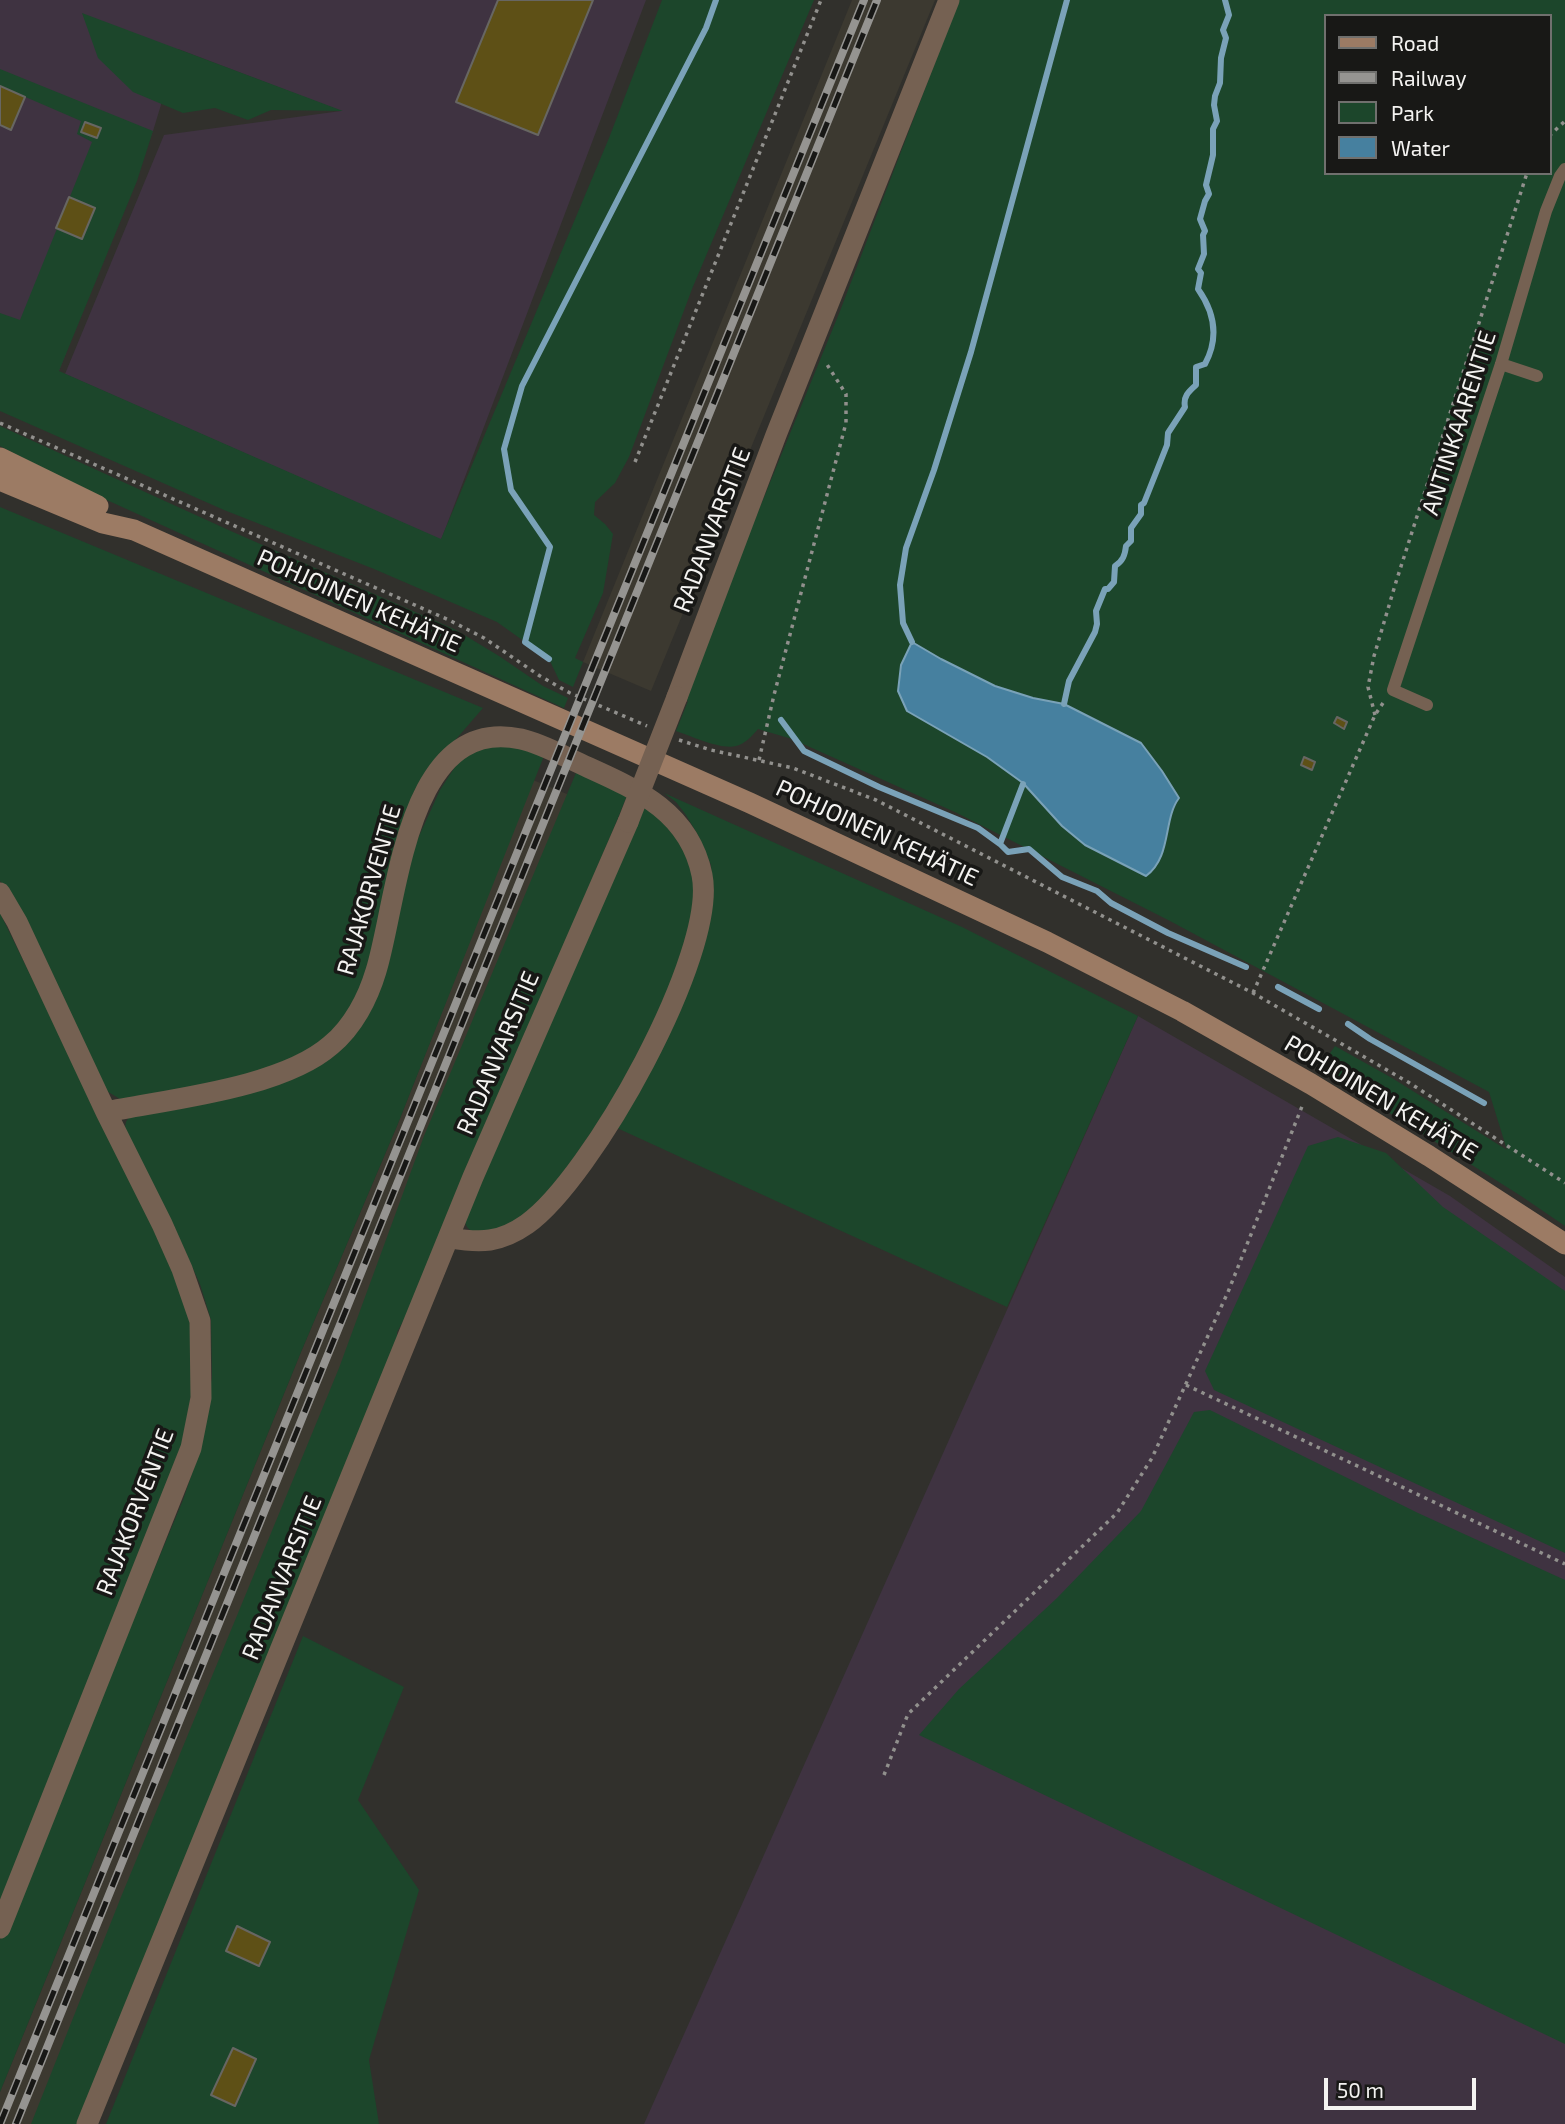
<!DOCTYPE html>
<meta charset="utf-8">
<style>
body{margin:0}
#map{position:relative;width:1565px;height:2124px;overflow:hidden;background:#31302c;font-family:"Exo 2",sans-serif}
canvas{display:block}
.legend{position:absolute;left:1324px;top:14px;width:228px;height:161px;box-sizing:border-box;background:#181816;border:2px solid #70706e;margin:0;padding:9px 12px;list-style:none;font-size:21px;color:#f4f3f1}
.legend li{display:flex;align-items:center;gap:14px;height:35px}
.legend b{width:35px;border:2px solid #70706e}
.scale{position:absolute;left:1324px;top:2078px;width:152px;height:32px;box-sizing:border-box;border:4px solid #f4f3f1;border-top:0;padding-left:9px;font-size:21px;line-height:24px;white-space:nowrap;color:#f4f3f1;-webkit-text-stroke:5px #181816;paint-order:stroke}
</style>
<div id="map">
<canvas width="1565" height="2124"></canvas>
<ul class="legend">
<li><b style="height:9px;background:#9c7b64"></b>Road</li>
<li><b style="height:9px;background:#959491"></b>Railway</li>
<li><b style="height:19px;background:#1c462b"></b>Park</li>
<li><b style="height:19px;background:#46809f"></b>Water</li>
</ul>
<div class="scale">50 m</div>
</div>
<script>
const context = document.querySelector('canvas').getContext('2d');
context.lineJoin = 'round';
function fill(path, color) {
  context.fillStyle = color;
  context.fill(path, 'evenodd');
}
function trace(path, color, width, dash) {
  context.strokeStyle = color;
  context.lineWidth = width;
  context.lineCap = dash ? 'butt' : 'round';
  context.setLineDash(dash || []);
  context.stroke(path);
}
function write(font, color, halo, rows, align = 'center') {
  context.font = font + ' "Exo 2",sans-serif';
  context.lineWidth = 7;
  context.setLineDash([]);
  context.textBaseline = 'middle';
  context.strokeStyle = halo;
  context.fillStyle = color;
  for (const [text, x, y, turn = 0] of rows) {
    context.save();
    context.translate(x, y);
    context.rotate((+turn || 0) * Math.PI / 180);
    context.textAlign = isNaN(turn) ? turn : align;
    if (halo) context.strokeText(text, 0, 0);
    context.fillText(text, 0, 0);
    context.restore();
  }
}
fill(new Path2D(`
 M 852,0 L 935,0 L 651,691 L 583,662 Z
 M 533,780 L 603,809 L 68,2124 L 0,2124 L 0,2092 L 301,1352 L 397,1126 Z`), '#3c3930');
fill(new Path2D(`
 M 0,0 L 646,0 L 441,540 L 65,374 L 164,135 L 341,111 L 178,49 L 153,131 L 59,371 L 0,347 Z
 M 1138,1016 L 1450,1196 L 1565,1277 L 1565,2124 L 644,2124 Z`), '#3f3341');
fill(new Path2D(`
 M 662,0 L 814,0 L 692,289 L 629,457 L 615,483 L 595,502 L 594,515 L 605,524 L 613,534 L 603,593 L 575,658 L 583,662 L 573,687 L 559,680 L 549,659 L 497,622 L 374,569 L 224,510 L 0,411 L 0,313 L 20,320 L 92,142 L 77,134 L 81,121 L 0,86 L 0,69 L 153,131 L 137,181 L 59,371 L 441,539 L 609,138 Z
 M 959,0 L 1565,0 L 1565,1226 L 1521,1196 L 1342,1083 L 1325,1072 L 1324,1062 L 1335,1046 L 1392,1078 L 1507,1150 L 1489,1092 L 1170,921 L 957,813 L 792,739 L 758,729 C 752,736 745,744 736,746 C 721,750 691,736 676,731 L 688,701 L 682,698 L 840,311 ZM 1325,16 L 1549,16 L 1549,173 L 1325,173 Z
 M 82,13 L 343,111 L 271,110 L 248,120 L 215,108 L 183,113 L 133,92 L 98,58 Z
 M 0,426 L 233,532 L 456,630 L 499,656 L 543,686 L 568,698 L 564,708 L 87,491 L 0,446 Z
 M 0,507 L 483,708 L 451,745 L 368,976 L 346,1022 L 304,1058 L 229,1082 L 120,1099 L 105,1090 L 9,892 L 0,881 Z
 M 504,744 L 544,756 L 397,1126 L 301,1352 L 0,2092 L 0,1940 L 183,1500 L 201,1447 L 212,1377 L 211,1320 L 200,1284 L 179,1238 L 124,1134 L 126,1122 L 130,1115 L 246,1089 L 355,1030 L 415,845 L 440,790 L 462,756 L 479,748 Z
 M 578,768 L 628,793 L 618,818 L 409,1311 L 397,1332 L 397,1347 L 81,2124 L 31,2124 L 121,1897 L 339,1368 L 424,1136 Z
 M 664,793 L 962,927 L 1138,1016 L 1007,1307 L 617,1128 L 700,951 L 713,894 L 711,865 L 698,835 L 686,815 L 676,802 Z
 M 647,802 L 690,854 L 696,904 L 675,982 L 629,1078 L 537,1211 L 495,1233 L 473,1233 L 467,1227 L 463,1218 Z
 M 0,913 L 165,1250 L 192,1324 L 194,1377 L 183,1444 L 0,1904 Z
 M 1338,1137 L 1386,1153 L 1443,1207 L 1565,1291 L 1565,1553 L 1214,1390 L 1205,1371 L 1308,1146 Z
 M 1210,1410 L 1418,1513 L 1565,1580 L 1565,2044 L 919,1735 L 959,1689 L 1057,1598 L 1141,1511 L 1194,1412 Z
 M 303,1636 L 404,1687 L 358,1800 L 419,1890 L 369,2060 L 379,2124 L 106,2124 Z`), '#1c462b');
const water = new Path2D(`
 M 912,642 L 941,659 L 995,686 L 1033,698 L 1064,704 L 1141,743 L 1162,771 L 1179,798 C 1163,819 1172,857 1146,876 L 1085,845 L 1062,826 L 1023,783 L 987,757 L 907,711 L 898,691 L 901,665 Z`);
fill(water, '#46809f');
trace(water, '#7aa2b8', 2);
trace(new Path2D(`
 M 912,642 L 903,623 L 900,585 L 906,548 L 934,470 L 971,352 L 1067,0
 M 549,659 L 525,642 L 550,547 L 511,490 L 504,449 L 522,386 L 706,28 L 716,0
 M 1064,704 L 1069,681 L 1095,632 L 1097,624 L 1096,611 L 1105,589 L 1108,589 L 1114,582 L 1115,566 C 1123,561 1125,555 1126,546 L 1131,541 L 1131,528 L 1141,514 L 1141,505 L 1144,503 L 1167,445 L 1168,433 L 1185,407 C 1183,397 1188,392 1196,385 L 1196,367 L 1205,364 C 1219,338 1215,313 1198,289 L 1201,273 L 1198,269 L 1204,254 L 1203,235 L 1205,231 L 1200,219 L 1205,201 L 1209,194 L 1206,185 L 1213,155 L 1213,129 L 1217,121 L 1214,105 L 1215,96 L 1220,83 L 1221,58 L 1226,38 L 1223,30 L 1229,15 L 1225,0
 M 781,720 L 804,751 L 879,787 L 978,828 L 1000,844 L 1023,784
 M 1000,844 L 1008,852 L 1029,849 L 1062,877 L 1097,891 L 1111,903 L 1168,933 L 1246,967
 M 1278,987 L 1319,1009
 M 1348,1024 L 1370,1039 L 1484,1103`), '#7aa2b8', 6);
const building = new Path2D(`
 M 498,0 L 593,0 L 538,135 L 456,102 Z
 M 0,86 L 25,97 L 11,130 L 0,125 Z
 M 85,122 L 101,128 L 97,138 L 81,132 Z
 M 69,197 L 95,208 L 82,239 L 56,228 Z
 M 1337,717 L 1347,722 L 1344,729 L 1334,723 Z
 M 1304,757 L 1315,762 L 1312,770 L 1301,765 Z
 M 237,1926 L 270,1942 L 259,1966 L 226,1951 Z
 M 233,2048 L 256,2059 L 235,2106 L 211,2095 Z`);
fill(building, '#5e5016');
trace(building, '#676662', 2);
trace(new Path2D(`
 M 1549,136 L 1565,121
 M 0,423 L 449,620 L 484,638 L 540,676 L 570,693 L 647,726
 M 635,462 L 821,0
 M 1375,715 L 1368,687 L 1374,656 L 1396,582 L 1527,173
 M 679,740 L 711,750 L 793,768 L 876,800 L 1253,993 L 1408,1082 L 1565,1183
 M 759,760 L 774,695 L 846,423 L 846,394 L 826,363
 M 1253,993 L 1375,715 L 1383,703
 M 1186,1385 L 1565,1564
 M 884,1775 L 908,1714 L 1117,1513 L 1152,1458 L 1228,1292 L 1303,1104`), '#91908d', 3.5, [3.5, 5]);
trace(new Path2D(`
 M 1501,364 L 1537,376
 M 1427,705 L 1393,690 L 1501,364 L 1546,211 L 1560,176 L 1565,169`), '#756152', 12);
trace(new Path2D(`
 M 677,697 L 776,435 L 949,0
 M 0,893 L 17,922 L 106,1112 C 170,1099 282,1088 331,1045 C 353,1027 368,998 376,971 C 398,900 406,714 521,739 C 543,744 563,756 583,765 C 636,789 689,811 702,875 C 718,953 591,1179 527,1224 C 500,1243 481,1243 450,1238
 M 0,1928 L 191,1448 L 201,1398 L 200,1321 L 182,1269 L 162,1224 L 106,1112
 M 87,2124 L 473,1177 L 628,822`), '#756152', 21);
trace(new Path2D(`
 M 0,458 L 98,506
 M 0,480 L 103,523 L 134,530 L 269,590 L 750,803 L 1047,942 L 1182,1011 L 1311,1084 L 1429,1156 L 1565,1244`), '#9c7b64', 21);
const rail = new Path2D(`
 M 0,2124 L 864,0
 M 16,2124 L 877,0`);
trace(rail, '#959491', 8);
trace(rail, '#181816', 5, [16]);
trace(new Path2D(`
 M 628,822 L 677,697`), '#756152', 21);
write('24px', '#f4f3f1', '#181816', [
 ["ANTINKAARENTIE",1459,423,-72],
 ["RADANVARSITIE",712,530,-69],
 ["POHJOINEN KEHÄTIE",359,601,24],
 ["POHJOINEN KEHÄTIE",877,833,25],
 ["RAJAKORVENTIE",369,890,-74],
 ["RADANVARSITIE",498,1053,-67],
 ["POHJOINEN KEHÄTIE",1381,1098,31],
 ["RAJAKORVENTIE",135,1512,-69],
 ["RADANVARSITIE",282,1578,-68]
]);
</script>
